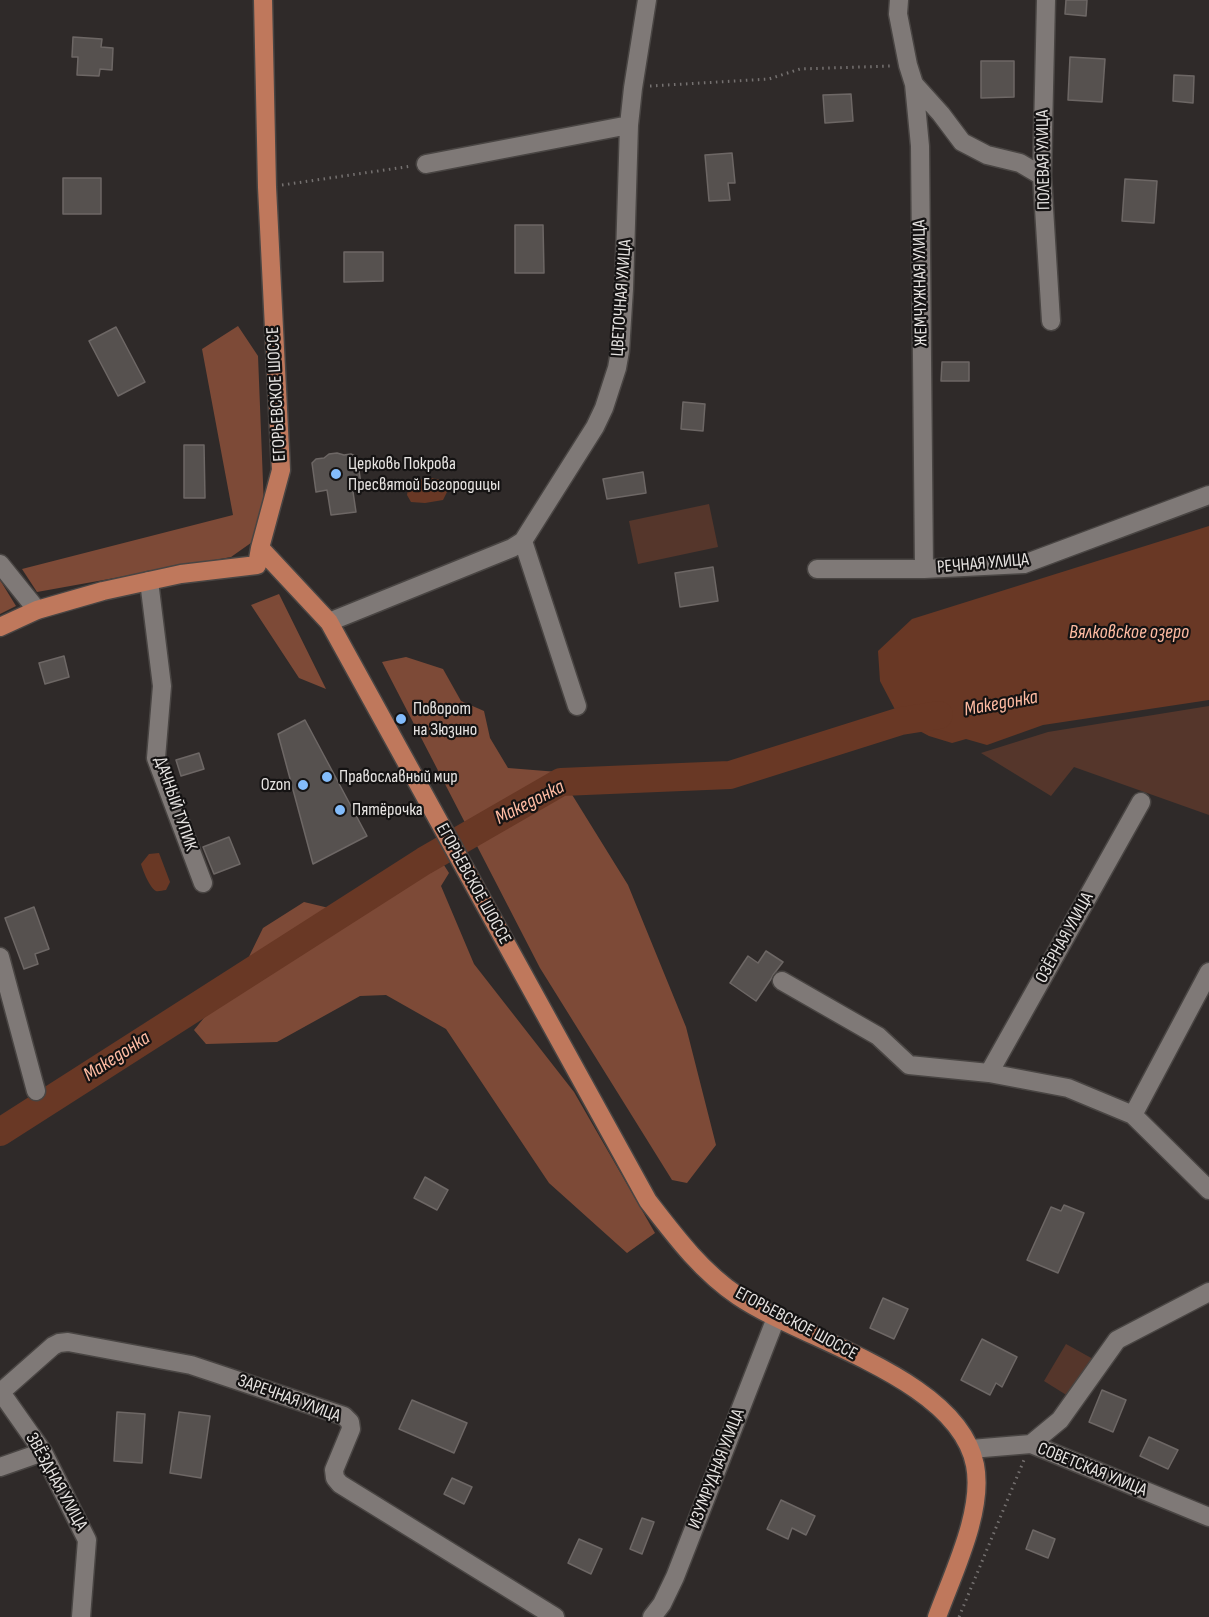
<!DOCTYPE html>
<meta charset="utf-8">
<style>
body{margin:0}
canvas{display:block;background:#2f2a29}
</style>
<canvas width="1209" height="1617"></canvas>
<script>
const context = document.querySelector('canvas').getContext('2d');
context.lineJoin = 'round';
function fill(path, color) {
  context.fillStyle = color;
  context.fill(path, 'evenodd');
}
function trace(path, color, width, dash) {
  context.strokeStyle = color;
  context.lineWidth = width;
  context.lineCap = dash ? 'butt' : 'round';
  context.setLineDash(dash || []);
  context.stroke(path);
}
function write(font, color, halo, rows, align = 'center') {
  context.font = font + ' "Sofia Sans Condensed",sans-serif';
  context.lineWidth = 4.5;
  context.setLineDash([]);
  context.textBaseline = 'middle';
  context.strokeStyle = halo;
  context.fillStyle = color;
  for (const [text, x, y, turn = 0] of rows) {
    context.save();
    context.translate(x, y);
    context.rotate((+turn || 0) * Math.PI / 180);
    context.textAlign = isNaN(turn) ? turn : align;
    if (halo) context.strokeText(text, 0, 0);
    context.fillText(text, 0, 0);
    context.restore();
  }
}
fill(new Path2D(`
 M 709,504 L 718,547 L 638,564 L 629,521 Z
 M 1209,706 L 1209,815 L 1074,767 L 1051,796 L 981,753 L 1048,732 Z
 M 1066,1344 L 1093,1359 L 1068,1396 L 1044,1381 Z`), '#55362b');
fill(new Path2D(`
 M 238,326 L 258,356 L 265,533 L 231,557 L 37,592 L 22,569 L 233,515 L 202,349 Z
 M 0,580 L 16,606 L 0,614 Z
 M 279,594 L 326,689 L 299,678 L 251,605 Z
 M 406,657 L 443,669 L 461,701 L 484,711 L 490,738 L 508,768 L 558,772 L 628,885 L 686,1027 L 716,1145 L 687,1183 L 672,1180 L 540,968 L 382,662 Z
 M 442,862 L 449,873 L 441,886 L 474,964 L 574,1092 L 655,1233 L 627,1253 L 549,1183 L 446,1029 L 386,995 L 360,996 L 277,1042 L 206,1044 L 194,1030 L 241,973 L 263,928 L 304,902 L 362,916 Z`), '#7d4a37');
fill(new Path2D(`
 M 427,477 L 441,480 L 447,492 L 443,500 L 425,503 L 411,502 L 407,495 L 409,485 Z
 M 1209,526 L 1209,700 L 1043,725 L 987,745 L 966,739 L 952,743 L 929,736 L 901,721 L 880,681 L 878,651 L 912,619 Z
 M 159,853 L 170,882 L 166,890 C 163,890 158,892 156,891 C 150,888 143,871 141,864 L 149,854 Z`), '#693825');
trace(new Path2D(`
 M 0,1132 L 424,861 L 561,782 L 730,775 L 901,721 L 939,715`), '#693825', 28);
const building = new Path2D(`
 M 1066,0 L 1087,0 L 1086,16 L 1065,14 Z
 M 73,37 L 102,39 L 101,47 L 113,48 L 112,70 L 100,69 L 99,76 L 77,75 L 78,57 L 72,57 Z
 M 1070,57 L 1105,59 L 1102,102 L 1068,100 Z
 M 981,61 L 1014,61 L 1014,97 L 981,98 Z
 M 1174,75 L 1194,76 L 1193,103 L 1173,101 Z
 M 851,94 L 853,121 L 825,123 L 823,95 Z
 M 732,153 L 735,183 L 728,183 L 730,200 L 709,201 L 705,155 Z
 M 63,178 L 101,178 L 101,214 L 63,214 Z
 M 1125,179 L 1157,181 L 1154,223 L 1122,221 Z
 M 515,225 L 543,225 L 544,273 L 515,273 Z
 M 344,252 L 383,252 L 383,281 L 344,282 Z
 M 116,327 L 145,382 L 118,396 L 89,341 Z
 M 942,362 L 969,362 L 969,381 L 941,381 Z
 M 683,402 L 705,404 L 703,431 L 681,429 Z
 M 184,445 L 204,445 L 205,498 L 184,498 Z
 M 337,453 L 344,455 L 351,454 L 357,457 L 361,484 L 352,485 L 356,512 L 331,515 L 327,490 L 316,492 L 312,463 L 316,459 L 324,458 L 329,454 Z
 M 643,472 L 646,493 L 607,499 L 603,479 Z
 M 713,567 L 718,601 L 680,607 L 675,573 Z
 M 64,656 L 69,677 L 45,684 L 39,663 Z
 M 305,720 L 367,836 L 313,864 L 278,734 Z
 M 199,753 L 204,769 L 181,776 L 176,760 Z
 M 229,837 L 240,864 L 214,874 L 203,847 Z
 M 34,907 L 49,949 L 35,954 L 38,964 L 24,969 L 5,918 Z
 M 766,951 L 783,962 L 773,975 L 771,979 L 756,1001 L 730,983 L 748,956 L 758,963 Z
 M 425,1177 L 448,1190 L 437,1210 L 414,1198 Z
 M 1064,1205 L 1084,1213 L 1058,1273 L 1027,1260 L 1051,1207 L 1061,1211 Z
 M 883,1298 L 908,1309 L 894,1339 L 870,1328 Z
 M 982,1339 L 1017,1357 L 1002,1387 L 996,1383 L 990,1395 L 961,1380 Z
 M 1102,1390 L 1126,1400 L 1113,1432 L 1089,1422 Z
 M 412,1400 L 467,1423 L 454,1453 L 399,1429 Z
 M 117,1412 L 145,1414 L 142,1463 L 114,1461 Z
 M 179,1412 L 210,1416 L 201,1478 L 170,1473 Z
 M 1149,1437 L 1178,1450 L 1168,1469 L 1140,1456 Z
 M 452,1478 L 472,1487 L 464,1504 L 444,1494 Z
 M 781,1500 L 815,1516 L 806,1535 L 792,1528 L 788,1539 L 767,1529 Z
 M 642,1518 L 654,1522 L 642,1554 L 630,1549 Z
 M 1033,1530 L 1055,1539 L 1048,1558 L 1026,1549 Z
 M 579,1539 L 602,1549 L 591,1574 L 568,1563 Z`);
fill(building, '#56514f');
trace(building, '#6d6765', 1.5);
const minor = new Path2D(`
 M 899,0 L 898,14 L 908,65 L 914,84 L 920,146 L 924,569
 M 1046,0 L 1042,176 L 1051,321
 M 914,84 L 941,114 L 962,142 L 987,155 L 1020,163 L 1042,176
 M 426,164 L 629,125
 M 523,541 L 577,706
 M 0,564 L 37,610
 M 817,569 L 924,569 L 1024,564 L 1209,495
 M 149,581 L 162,686 L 156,758 L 203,883
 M 329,622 L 512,548 L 523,541 L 595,427 L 604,408 L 617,368 L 620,351 L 624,289 L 629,125 L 633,88 L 647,0
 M 0,957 L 36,1091
 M 782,981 L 878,1036 L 909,1065 L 989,1073 L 1068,1088 L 1133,1115 L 1209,1190
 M 989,1073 L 1141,802
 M 1133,1115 L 1209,972
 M 0,1391 L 43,1452 L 87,1540 L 81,1617
 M 1,1392 L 53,1346 L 59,1343 L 68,1342 L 191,1365 L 344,1416 L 350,1422 L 351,1429 L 334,1470 L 335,1478 L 340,1484 L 555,1617
 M 1031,1444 L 1060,1420 L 1117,1340 L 1209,1292
 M 971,1449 L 1031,1444 L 1209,1517
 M 0,1467 L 43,1452
 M 652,1617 L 662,1604 L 675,1577 L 776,1318`);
const major = new Path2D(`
 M 260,548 L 329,622 L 648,1201 C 675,1236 701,1271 738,1296 C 804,1341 958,1378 975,1465 C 984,1511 953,1573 937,1617
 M 0,627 L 37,610 L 103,591 L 181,574 L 257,565 L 260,548 L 281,470 L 267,187 L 263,0`);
trace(minor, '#494543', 21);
trace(major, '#494543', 21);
trace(new Path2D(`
 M 650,86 L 769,79 L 800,69 L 891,66
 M 282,185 L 412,166
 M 959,1617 L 1024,1460`), '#757170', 3, [1.5, 4.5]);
trace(minor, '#7f7977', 18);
trace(major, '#bf785c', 18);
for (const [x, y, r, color] of [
 [336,474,6,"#83bcfb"],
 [401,719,6,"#83bcfb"],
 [327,777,6,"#83bcfb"],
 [303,785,6,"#83bcfb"],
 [340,810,6,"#83bcfb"]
]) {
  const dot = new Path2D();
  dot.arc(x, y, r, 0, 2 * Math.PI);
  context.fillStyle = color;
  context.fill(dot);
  trace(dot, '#151313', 2);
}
write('18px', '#e7e4e2', '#151313', [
 ["ПОЛЕВАЯ УЛИЦА",1044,160,-91],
 ["ЖЕМЧУЖНАЯ УЛИЦА",921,283,-91],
 ["ЦВЕТОЧНАЯ УЛИЦА",622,298,-86],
 ["ЕГОРЬЕВСКОЕ ШОССЕ",277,394,-93],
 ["РЕЧНАЯ УЛИЦА",983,564,-5],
 ["ДАЧНЫЙ ТУПИК",175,804,71],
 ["ЕГОРЬЕВСКОЕ ШОССЕ",473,884,61],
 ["ОЗЁРНАЯ УЛИЦА",1065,938,-61],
 ["ЕГОРЬЕВСКОЕ ШОССЕ",796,1324,28],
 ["ЗАРЕЧНАЯ УЛИЦА",289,1399,20],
 ["ИЗУМРУДНАЯ УЛИЦА",717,1469,-69],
 ["СОВЕТСКАЯ УЛИЦА",1092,1470,22],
 ["ЗВЁЗДНАЯ УЛИЦА",56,1482,61]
]);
write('18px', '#e7e4e2', '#151313', [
 ["Церковь Покрова",348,464],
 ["Пресвятой Богородицы",348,485],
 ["Поворот",413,709],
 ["на Зюзино",413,730],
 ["Православный мир",339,777],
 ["Ozon",291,785,"right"],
 ["Пятёрочка",352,810]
], 'left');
write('italic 20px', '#febba2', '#151313', [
 ["Вялковское озеро",1129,633],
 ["Македонка",1001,704,-10],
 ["Македонка",530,803,-27],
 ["Македонка",117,1057,-33]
]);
</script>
